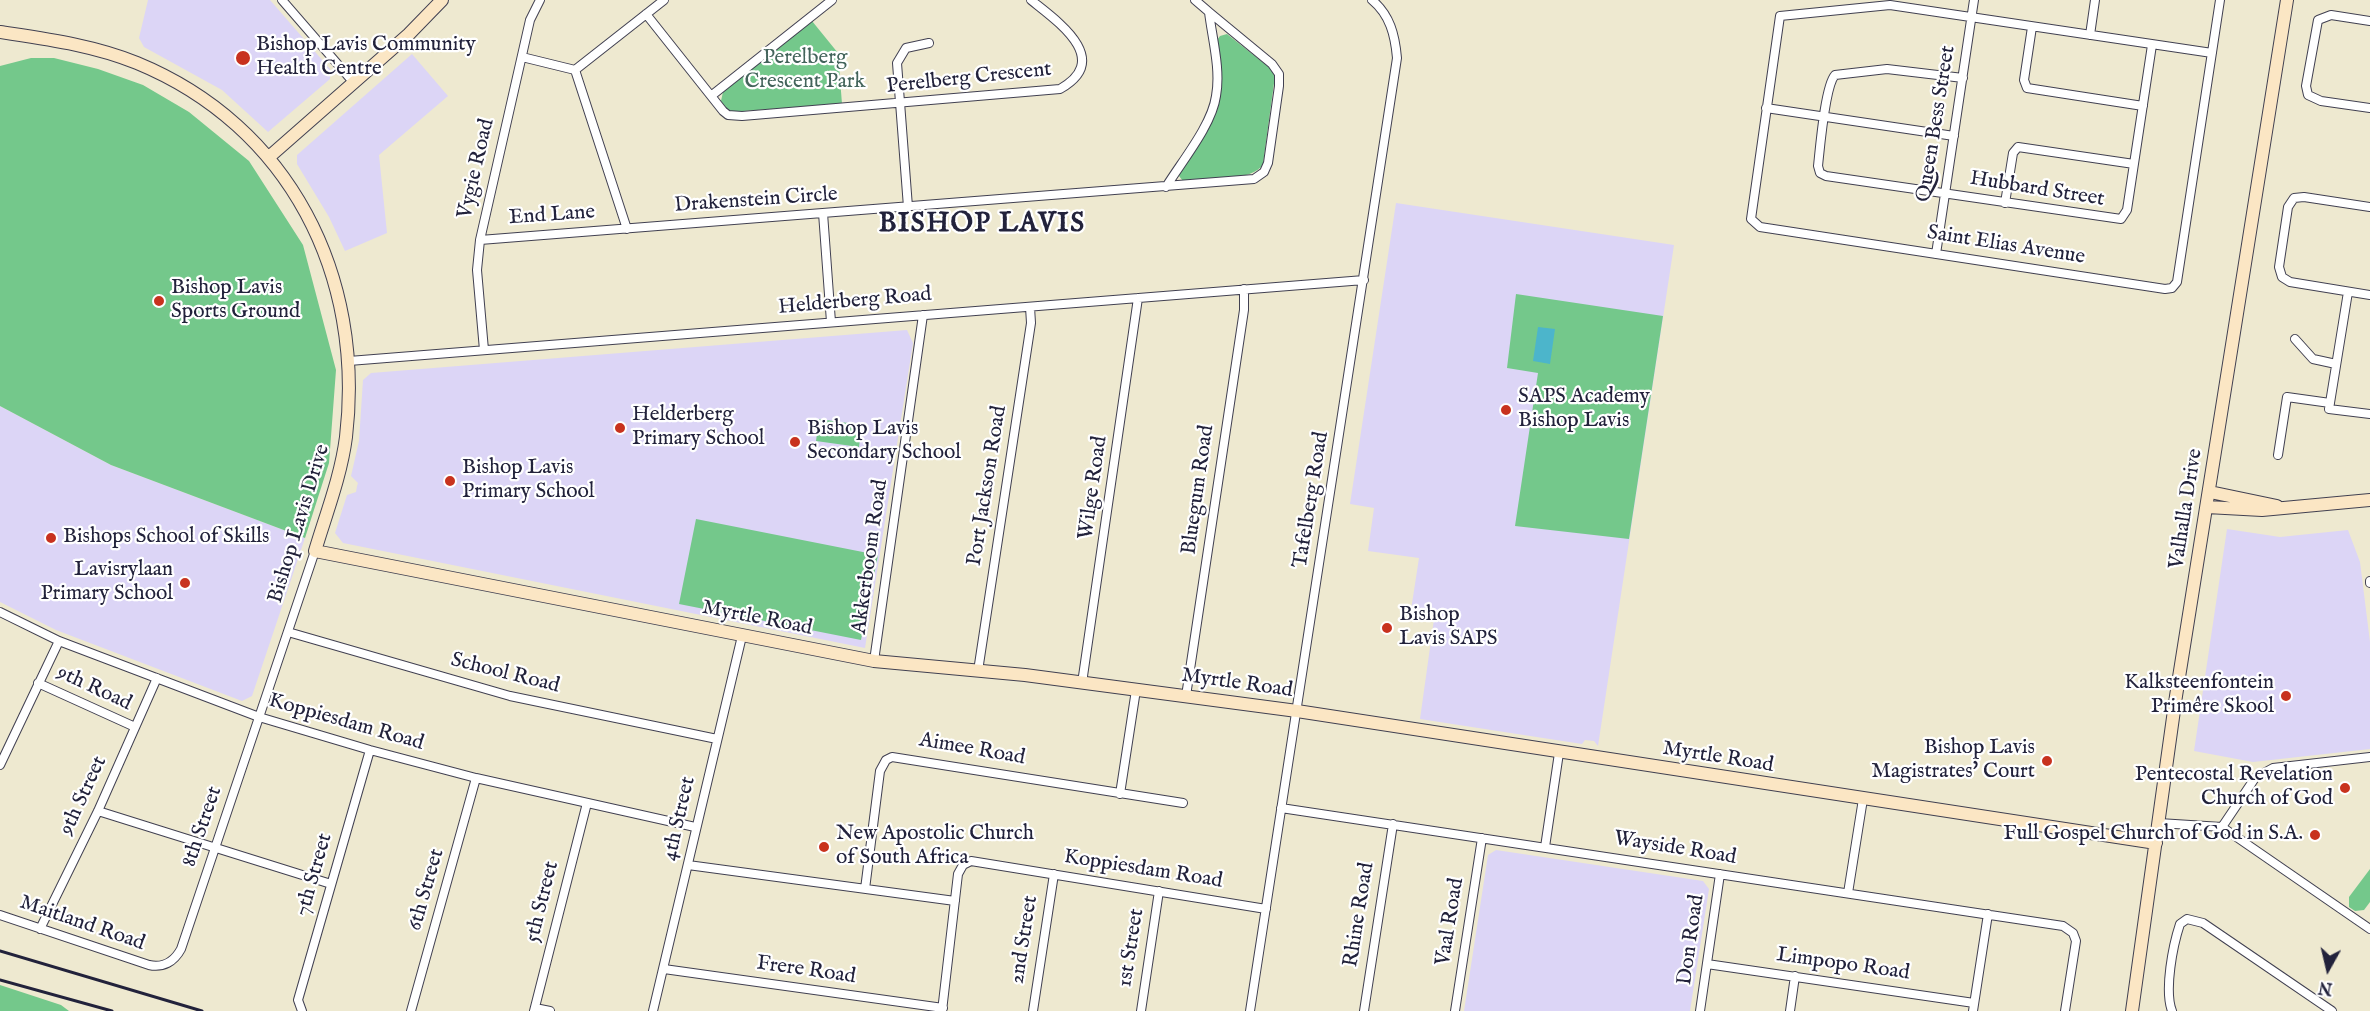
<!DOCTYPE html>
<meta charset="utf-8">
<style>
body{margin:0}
#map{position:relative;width:2370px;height:1011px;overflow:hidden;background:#eee9d0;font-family:"IM FELL English",serif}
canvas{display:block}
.north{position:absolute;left:2298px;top:939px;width:60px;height:60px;-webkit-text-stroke:4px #fff;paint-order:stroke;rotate:188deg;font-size:16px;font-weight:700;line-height:24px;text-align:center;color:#22223b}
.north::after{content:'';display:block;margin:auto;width:21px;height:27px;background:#22223b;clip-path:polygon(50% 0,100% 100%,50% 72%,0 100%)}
</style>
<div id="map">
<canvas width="2370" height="1011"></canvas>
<div class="north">N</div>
</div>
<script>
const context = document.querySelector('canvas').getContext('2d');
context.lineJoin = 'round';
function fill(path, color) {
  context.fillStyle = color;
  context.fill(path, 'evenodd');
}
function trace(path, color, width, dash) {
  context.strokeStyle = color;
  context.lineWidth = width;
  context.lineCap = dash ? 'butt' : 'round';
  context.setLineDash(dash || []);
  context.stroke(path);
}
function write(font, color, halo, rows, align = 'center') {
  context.font = font + ' "IM FELL English",serif';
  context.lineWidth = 4.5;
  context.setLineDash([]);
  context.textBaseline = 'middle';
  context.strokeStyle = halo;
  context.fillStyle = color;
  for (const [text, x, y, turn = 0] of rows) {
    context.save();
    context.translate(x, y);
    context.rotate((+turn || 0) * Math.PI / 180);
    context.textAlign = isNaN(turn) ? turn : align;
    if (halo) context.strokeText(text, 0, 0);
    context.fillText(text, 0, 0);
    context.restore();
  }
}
fill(new Path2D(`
 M 148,0 L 270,0 L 330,69 L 330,79 L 268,132 L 222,90 L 144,47 L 139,38 Z
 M 412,54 L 448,96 L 379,155 L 387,233 L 345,251 L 329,217 L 297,164 L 297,155 Z
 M 1396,203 L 1674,245 L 1598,746 L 1594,741 L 1585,740 L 1582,744 L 1420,719 L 1435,612 L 1411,610 L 1419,558 L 1368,551 L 1374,508 L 1350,504 Z
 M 907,330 L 913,343 L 865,648 L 343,543 L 335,533 L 347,495 L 356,492 L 357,486 L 358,483 L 351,476 L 359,441 L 363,380 L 371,373 Z
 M 0,406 L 111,465 L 305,538 L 252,696 L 242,701 L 56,630 L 0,602 Z
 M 2227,529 L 2280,537 L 2348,530 L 2360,562 L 2370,642 L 2370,749 L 2253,762 L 2194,751 Z
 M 1496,850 L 1703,881 L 1709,889 L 1690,1011 L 1464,1011 L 1488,855 Z`), '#dcd5f6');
fill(new Path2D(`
 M 812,21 L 838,53 L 842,104 L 729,112 L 721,101 L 723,92 Z
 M 1227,34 L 1270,68 L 1275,76 L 1263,164 C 1254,182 1203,179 1183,181 L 1179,176 L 1180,172 C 1215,115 1225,110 1217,40 L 1220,36 Z
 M 31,58 L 54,58 L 98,69 L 143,85 L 189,112 L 249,161 L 303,245 L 336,370 L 329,463 L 305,538 L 111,465 L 0,406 L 0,66 Z
 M 1516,294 L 1663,316 L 1629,539 L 1515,526 L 1538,373 L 1507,368 Z
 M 819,419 L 862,425 L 859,447 L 816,441 Z
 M 696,519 L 878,555 L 861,640 L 679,604 Z
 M 2370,869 L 2370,902 L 2364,910 L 2355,911 L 2349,907 L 2349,897 Z
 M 0,985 L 61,1005 L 69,1011 L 0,1011 Z`), '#74c88b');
fill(new Path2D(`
 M 1538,327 L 1555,329 L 1550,364 L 1533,361 Z`), '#4cb5cb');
const street = new Path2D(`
 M 282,0 L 354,83
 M 646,14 L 723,111 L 728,115 L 742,116 L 1060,89 C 1113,59 1057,21 1031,0
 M 2370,21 L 2331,15 L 2318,20 L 2306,86 L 2308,95 L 2321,101 L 2370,108
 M 2032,27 L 2024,80 L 2027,88 L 2143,106
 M 2090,35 L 2095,0
 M 2212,53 L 1890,5 L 1780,16 L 1751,219 L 1760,227 L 2165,289 L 2172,288 L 2177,282 L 2220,0
 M 522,57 L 575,70
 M 575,70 L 627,229
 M 575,70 L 664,0
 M 1963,78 L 1887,69 L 1835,75 C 1825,86 1820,148 1818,166 L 1820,173 L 1826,176 L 2121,219 L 2127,210 L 2152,45
 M 711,96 L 832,0
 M 1766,108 L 1954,136
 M 1166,187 C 1182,161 1212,125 1216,96 C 1221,69 1212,38 1209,12 L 1195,0
 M 2005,203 L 2013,153 L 2018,147 L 2134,164
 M 908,207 L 897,63 L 906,48 L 929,43
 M 2370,207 L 2304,197 L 2294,198 L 2288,207 L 2279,267 L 2282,277 L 2290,282 L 2370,295
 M 823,213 L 831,322
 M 480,240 L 1254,179 L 1264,172 L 1268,163 L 1279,86 L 1279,74 L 1272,64 L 1209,12
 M 1936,254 L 1974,0
 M 2348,292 L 2329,409 L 2370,414
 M 2295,339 L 2313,359 L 2336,364
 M 484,350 L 477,270 L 480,240 L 530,20 L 540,0
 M 349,361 L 1364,280
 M 2278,455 L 2287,397 L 2330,403
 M 2370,581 L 2370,583
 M 0,612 L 59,641 L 259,717 L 370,750 L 476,778 L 695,827
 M 288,632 L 510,696 L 717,739
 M 874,661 L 923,315
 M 978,671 L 1031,323 L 1030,307
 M 38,683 L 135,727
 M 1082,683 L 1138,298
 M 1186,696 L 1244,310 L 1244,289
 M 0,765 L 59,641
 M 1120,794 L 1136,690
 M 1281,808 L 2063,926 L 2073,933 L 2076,941 L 2065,1011
 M 98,811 L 331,884
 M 2159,823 L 2222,827 L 2370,929
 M 2222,827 L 2255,778 L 2273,768 L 2370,757
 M 1545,847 L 1559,753
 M 688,865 L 955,901
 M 865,889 L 880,771 L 886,760 L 892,757 L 1183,803
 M 1848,893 L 1863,799
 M 0,915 L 149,965 C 163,968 174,962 181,949 L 315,551
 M 40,929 L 98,811 L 157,678
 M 1707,964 L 1974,1003
 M 664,969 L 943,1008
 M 535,1008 L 550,1011
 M 302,1011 L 298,1000 L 370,750
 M 411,1011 L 476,778
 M 534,1011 L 587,803
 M 653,1011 L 742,636
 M 942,1011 L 958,874 L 963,865 L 971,861 L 1266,909
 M 1033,1011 L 1054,874
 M 1141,1011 L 1159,891
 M 1250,1011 L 1397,58 C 1395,35 1390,15 1372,0
 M 1364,1011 L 1393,824
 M 1455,1011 L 1482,838
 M 1700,1011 L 1720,874
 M 1790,1011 L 1795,976
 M 1973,1011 L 1988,914
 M 2172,1011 C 2164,990 2173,945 2180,924 L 2187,919 L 2203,923 L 2332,1011`);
const secondary = new Path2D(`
 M 0,32 C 46,39 93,45 137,63 C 290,126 365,276 346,437 C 341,476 326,514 315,551 L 874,661 L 1025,675 L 1297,711 L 2156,843
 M 269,157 L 409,34 L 442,0
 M 2210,492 L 2277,506
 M 2207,507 L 2262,510 L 2370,500
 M 2132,1011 L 2176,696 L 2287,0`);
trace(street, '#414051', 10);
trace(secondary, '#414051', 14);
trace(street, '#fff', 8);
trace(secondary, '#fbe6c4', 12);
trace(new Path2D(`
 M 0,951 L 202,1011
 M 0,980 L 112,1011`), '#22223b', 3);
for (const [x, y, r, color] of [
 [243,58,8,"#c8321e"],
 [159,301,6,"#c8321e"],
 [1506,410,6,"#c8321e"],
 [620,428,6,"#c8321e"],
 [795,442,6,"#c8321e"],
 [450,481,6,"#c8321e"],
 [51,538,6,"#c8321e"],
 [185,583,6,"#c8321e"],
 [1387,628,6,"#c8321e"],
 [2286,696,6,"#c8321e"],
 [2047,761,6,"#c8321e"],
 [2345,788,6,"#c8321e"],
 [2315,835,6,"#c8321e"],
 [824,847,6,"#c8321e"]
]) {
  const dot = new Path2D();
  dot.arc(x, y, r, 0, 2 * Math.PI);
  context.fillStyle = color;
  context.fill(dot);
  trace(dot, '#fff', 2);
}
write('21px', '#22223b', '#fff', [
 ["Bishop Lavis Community",256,46],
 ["Health Centre",256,70],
 ["Bishop Lavis",171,289],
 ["Sports Ground",171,313],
 ["SAPS Academy",1518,398],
 ["Bishop Lavis",1518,422],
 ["Helderberg",632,416],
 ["Primary School",632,440],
 ["Bishop Lavis",807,430],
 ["Secondary School",807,454],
 ["Bishop Lavis",462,469],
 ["Primary School",462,493],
 ["Bishops School of Skills",63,538],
 ["Lavisrylaan",173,571,"right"],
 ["Primary School",173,595,"right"],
 ["Bishop",1399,616],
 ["Lavis SAPS",1399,640],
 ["Kalksteenfontein",2274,684,"right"],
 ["Primêre Skool",2274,708,"right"],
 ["Bishop Lavis",2035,749,"right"],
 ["Magistrates' Court",2035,773,"right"],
 ["Pentecostal Revelation",2333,776,"right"],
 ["Church of God",2333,800,"right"],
 ["New Apostolic Church",836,835],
 ["of South Africa",836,859],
 ["Full Gospel Church of God in S.A.",2303,835,"right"]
], 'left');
write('21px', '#43645b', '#fff', [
 ["Perelberg",805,59],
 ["Crescent Park",805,83]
]);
write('21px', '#22223b', '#fff', [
 ["Perelberg Crescent",969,79,-6],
 ["Queen Bess Street",1937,124,-81],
 ["Vygie Road",477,169,-77],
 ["Hubbard Street",2037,190,9],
 ["Drakenstein Circle",756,201,-4],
 ["End Lane",552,216,-4],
 ["Saint Elias Avenue",2006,246,9],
 ["Helderberg Road",855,302,-5],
 ["Port Jackson Road",988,486,-81],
 ["Wilge Road",1094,488,-82],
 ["Bluegum Road",1199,490,-82],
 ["Tafelberg Road",1312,500,-81],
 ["Valhalla Drive",2187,509,-81],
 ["Bishop Lavis Drive",300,524,-73],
 ["Akkerboom Road",871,557,-82],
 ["Myrtle Road",757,619,11],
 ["School Road",505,674,14],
 ["Myrtle Road",1237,684,8],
 ["9th Road",94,689,25],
 ["Koppiesdam Road",346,723,16],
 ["Aimee Road",972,750,10],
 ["Myrtle Road",1718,758,9],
 ["9th Street",84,796,-65],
 ["4th Street",680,819,-77],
 ["8th Street",203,827,-71],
 ["Wayside Road",1675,849,9],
 ["Koppiesdam Road",1143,870,9],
 ["7th Street",315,875,-74],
 ["6th Street",427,890,-74],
 ["5th Street",543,902,-76],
 ["Rhine Road",1360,915,-81],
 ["Vaal Road",1451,922,-81],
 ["Maitland Road",82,924,19],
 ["2nd Street",1025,940,-81],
 ["Don Road",1692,940,-82],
 ["1st Street",1132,948,-81],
 ["Limpopo Road",1843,965,8],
 ["Frere Road",806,971,8]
]);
context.letterSpacing = '1.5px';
write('bold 27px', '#22223b', '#fff', [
 ["BISHOP LAVIS",982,225]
]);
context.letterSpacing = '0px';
</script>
